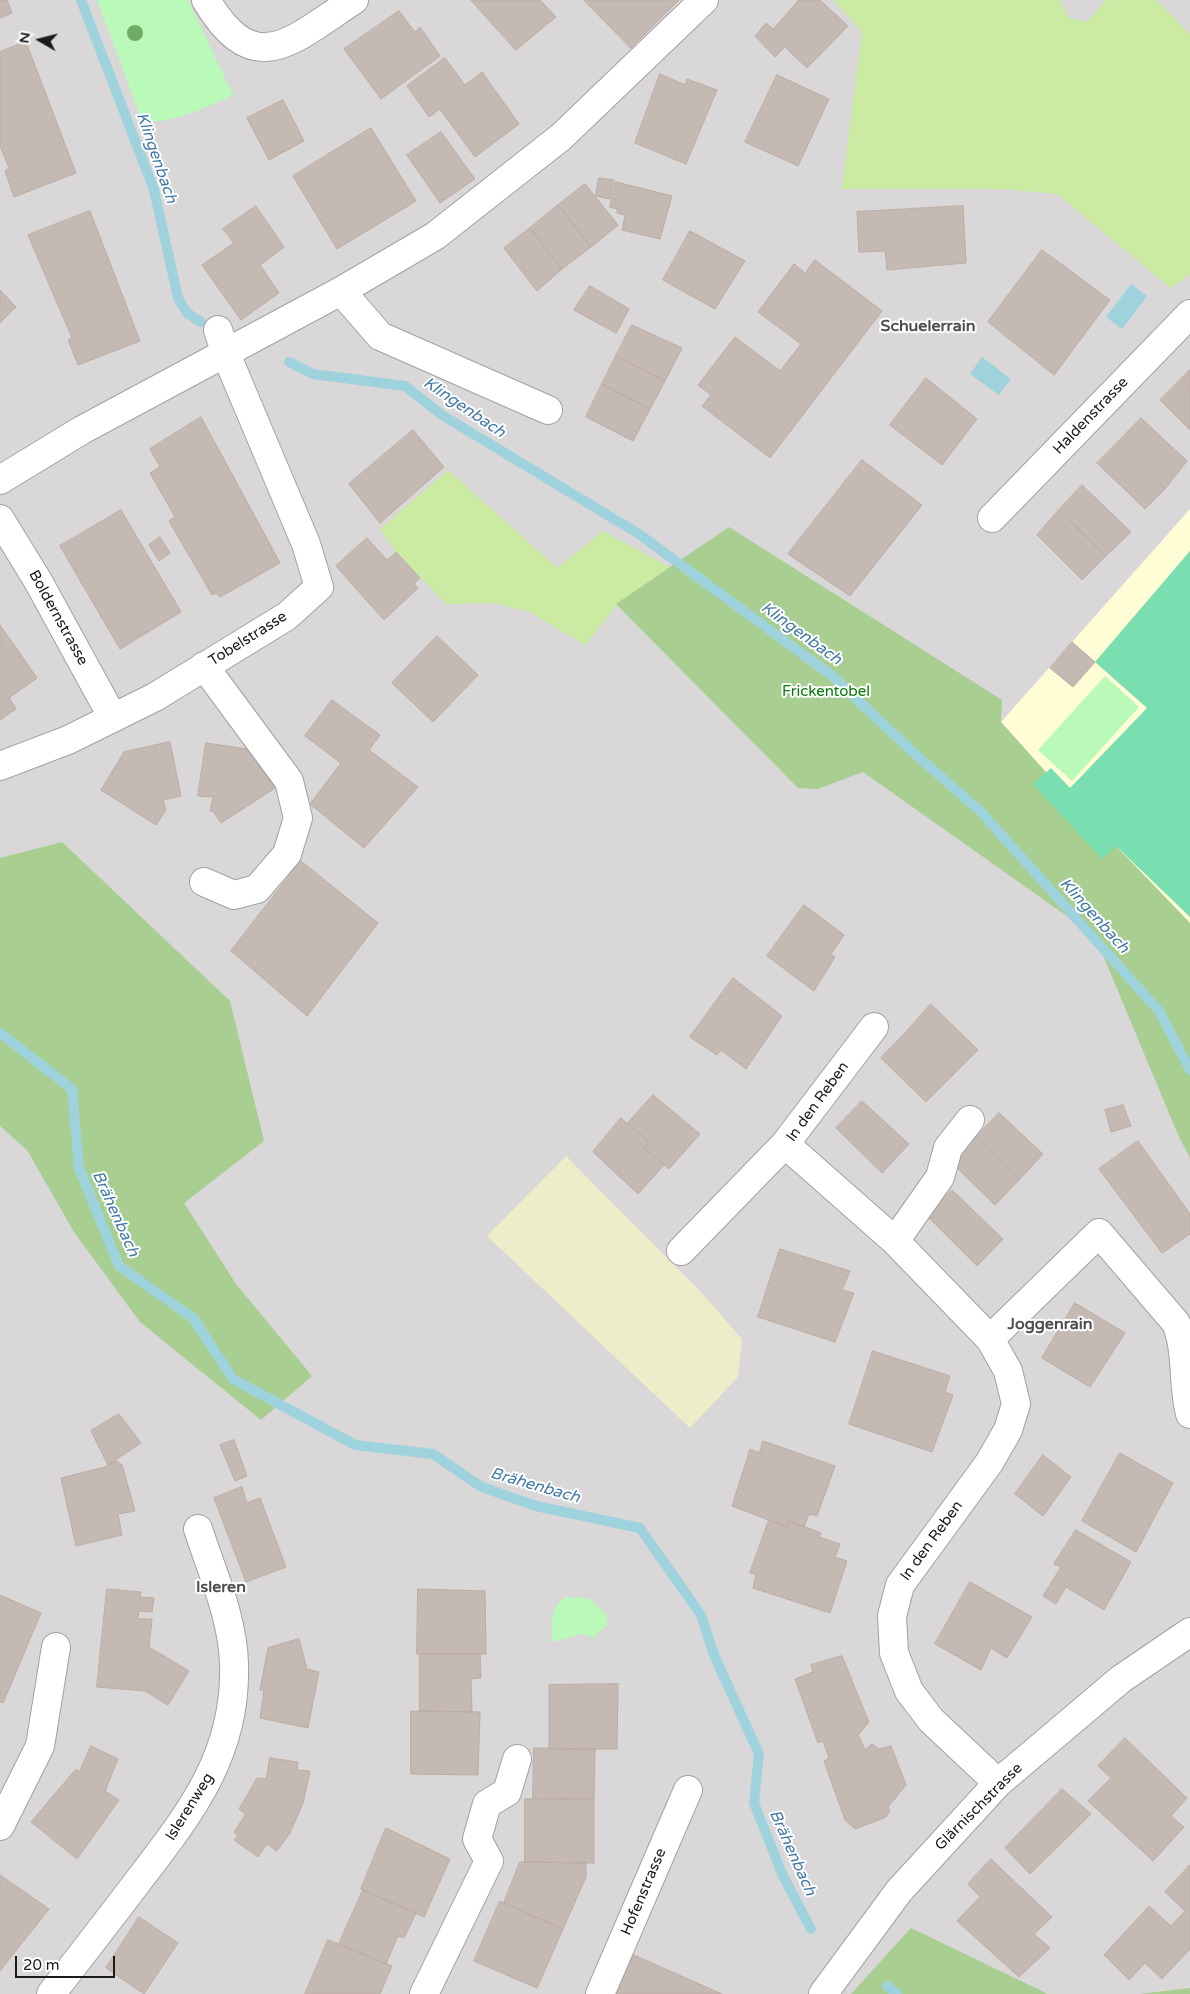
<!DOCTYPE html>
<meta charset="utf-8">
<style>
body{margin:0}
#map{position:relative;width:1190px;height:1994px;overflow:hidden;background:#ede7df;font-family:"Varela Round",sans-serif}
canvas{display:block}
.north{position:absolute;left:15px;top:15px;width:50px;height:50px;-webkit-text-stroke:4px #fff;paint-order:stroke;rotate:278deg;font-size:14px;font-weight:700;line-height:20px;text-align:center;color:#1b1b1b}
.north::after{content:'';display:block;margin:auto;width:18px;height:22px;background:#1b1b1b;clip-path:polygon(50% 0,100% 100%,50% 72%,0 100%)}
.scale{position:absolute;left:15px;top:1956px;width:100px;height:22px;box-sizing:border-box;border:2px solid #1b1b1b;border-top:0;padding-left:6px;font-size:15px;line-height:18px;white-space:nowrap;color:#1b1b1b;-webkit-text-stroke:4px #fff;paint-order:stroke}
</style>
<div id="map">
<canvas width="1190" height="1994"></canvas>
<div class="north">N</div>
<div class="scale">20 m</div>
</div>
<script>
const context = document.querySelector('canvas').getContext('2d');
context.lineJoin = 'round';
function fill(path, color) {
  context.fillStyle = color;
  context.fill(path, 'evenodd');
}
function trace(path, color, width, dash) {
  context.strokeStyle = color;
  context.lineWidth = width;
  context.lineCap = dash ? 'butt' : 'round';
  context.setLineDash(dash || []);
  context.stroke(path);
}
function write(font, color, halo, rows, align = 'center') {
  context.font = font + ' "Varela Round",sans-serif';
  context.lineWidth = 4;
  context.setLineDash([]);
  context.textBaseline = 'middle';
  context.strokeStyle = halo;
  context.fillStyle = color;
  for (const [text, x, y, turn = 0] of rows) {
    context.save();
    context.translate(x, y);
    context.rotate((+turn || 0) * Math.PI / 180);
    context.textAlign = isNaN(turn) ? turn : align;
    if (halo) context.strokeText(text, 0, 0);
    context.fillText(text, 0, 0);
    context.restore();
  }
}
fill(new Path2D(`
 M 0,0 L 1190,0 L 1190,1994 L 0,1994 Z`), '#d9d7d7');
fill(new Path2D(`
 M 1190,509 L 1190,923 L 1061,789 L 1001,722 Z`), '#fffcd6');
fill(new Path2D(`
 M 566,1156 L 700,1291 L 742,1339 L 738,1377 L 690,1428 L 487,1236 Z`), '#ededc9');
fill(new Path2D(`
 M 833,0 L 1060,0 L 1069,18 L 1087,22 L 1106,0 L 1157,0 L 1190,35 L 1190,274 L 1171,288 L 1057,194 L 1002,189 L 842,189 L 862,32 Z
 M 448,470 L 557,568 L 603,531 L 671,568 L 618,604 L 585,645 L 530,612 L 494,603 L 446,604 L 396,552 L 380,529 Z`), '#cbeaa2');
fill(new Path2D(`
 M 729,527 L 1002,700 L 1001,722 L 1061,789 L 1190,923 L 1190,1158 L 1179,1137 L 1095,936 L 863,772 L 818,789 L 798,788 L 616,604 Z
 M 62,842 L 230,1001 L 264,1141 L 184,1203 L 236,1284 L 312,1376 L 261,1420 L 140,1322 L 74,1232 L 27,1150 L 0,1126 L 0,858 Z
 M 911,1928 L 1048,1994 L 851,1994 Z
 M 1190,1988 L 1190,1994 L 1140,1994 Z`), '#a8ce92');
fill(new Path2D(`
 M 97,0 L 188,0 L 233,95 C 217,103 167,125 151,121 C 147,120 143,117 140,115 Z
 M 1105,676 L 1139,707 L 1072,781 L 1038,750 Z
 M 566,1597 C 573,1600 579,1596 586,1598 C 595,1601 598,1609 606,1613 L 607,1625 L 596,1634 L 596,1638 L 582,1634 L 552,1642 C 551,1625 550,1607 566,1597 Z`), '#b9fab9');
fill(new Path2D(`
 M 1190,551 L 1190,917 L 1116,846 L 1102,859 L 1033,784 L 1051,768 L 1070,788 L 1147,708 L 1095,662 Z`), '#7adfb0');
fill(new Path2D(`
 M 1131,284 L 1147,296 L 1122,329 L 1106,317 Z
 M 982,357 L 1011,379 L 999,395 L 970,374 Z`), '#9ed3dd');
trace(new Path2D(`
 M 81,0 L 154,190 L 178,298 L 187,313 L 201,322
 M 289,362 L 313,374 L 405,386 L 442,415 L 639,534 L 831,675 L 915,754 L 980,811 L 1159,1011 L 1190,1070
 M 0,1033 L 72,1089 L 79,1168 L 119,1266 L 193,1318 L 233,1379 L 355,1445 L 433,1454 L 480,1486 L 504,1495 L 536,1506 L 640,1528 L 701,1615 L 714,1655 L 759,1754 L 754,1803 L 783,1876 L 811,1929
 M 887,1986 L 897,1994`), '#9ed3dd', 10);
const building = new Path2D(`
 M 0,0 L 7,0 L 12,13 L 0,18 Z
 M 471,0 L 540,0 L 556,17 L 516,50 Z
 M 584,0 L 679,0 L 631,48 Z
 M 799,0 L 820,0 L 848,26 L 807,68 L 785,47 L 775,57 L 755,36 L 766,23 L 773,29 Z
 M 399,11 L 415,32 L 420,27 L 440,56 L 381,99 L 344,49 Z
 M 26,42 L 76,173 L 14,197 L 5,171 L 9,168 L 0,146 L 0,52 Z
 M 445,58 L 465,85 L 482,72 L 519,124 L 475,157 L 440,109 L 429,117 L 407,86 Z
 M 660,74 L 685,85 L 687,79 L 717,90 L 686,164 L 635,143 Z
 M 777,75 L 829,99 L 798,166 L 745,142 Z
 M 283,100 L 304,141 L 269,160 L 247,118 Z
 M 371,128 L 416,201 L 337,249 L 293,176 Z
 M 441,132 L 475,179 L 440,203 L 407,155 Z
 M 599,178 L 614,180 L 610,199 L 596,196 Z
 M 616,182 L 672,196 L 660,239 L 622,230 L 625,215 L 617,213 L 617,209 L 610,207 Z
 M 585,184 L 618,225 L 591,247 L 558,205 Z
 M 558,205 L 591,247 L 562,269 L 530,228 Z
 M 256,206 L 284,247 L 260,265 L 279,293 L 241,320 L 202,265 L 234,243 L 223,229 Z
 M 963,206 L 966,263 L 887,270 L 885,251 L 859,252 L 857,212 Z
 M 90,211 L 140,341 L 78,365 L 68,340 L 72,338 L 28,235 Z
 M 530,228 L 562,269 L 537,291 L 504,248 Z
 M 690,231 L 745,261 L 715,309 L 663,280 Z
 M 1042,250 L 1110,300 L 1054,375 L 988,322 Z
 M 815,260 L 882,311 L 770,458 L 702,406 L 711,395 L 698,385 L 735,337 L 780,371 L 801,344 L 758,312 L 794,264 L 805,273 Z
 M 590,286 L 629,309 L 616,333 L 574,310 Z
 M 0,290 L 16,307 L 0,323 Z
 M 632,325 L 682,348 L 665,381 L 616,356 Z
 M 616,356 L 665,381 L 650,409 L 602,384 Z
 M 1190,370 L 1190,386 L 1182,378 Z
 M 926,378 L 977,419 L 942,465 L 890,425 Z
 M 1182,378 L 1190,386 L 1190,430 L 1160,400 Z
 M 602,384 L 650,409 L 633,441 L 586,417 Z
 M 201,417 L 280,563 L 220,597 L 216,593 L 212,595 L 169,521 L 175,517 L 150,473 L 160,467 L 150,449 Z
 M 1141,418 L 1187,461 L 1165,489 L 1118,442 Z
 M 413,430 L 444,467 L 380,523 L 349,484 Z
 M 1118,442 L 1165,489 L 1145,509 L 1097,463 Z
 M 862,460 L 922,505 L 850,596 L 788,554 Z
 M 1082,485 L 1131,532 L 1106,556 L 1059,510 Z
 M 121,510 L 181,612 L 120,649 L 60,546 Z
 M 1059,510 L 1106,556 L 1082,580 L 1037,535 Z
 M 160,537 L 170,553 L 159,561 L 149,545 Z
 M 367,538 L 387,560 L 396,552 L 420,578 L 414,584 L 418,588 L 384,620 L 336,566 Z
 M 0,625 L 37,678 L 9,698 L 16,709 L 0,720 Z
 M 437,636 L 478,675 L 433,722 L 392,683 Z
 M 1072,642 L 1095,662 L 1073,687 L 1050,668 Z
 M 332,700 L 380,735 L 369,750 L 418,787 L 364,848 L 310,804 L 341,763 L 305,736 Z
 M 170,742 L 181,796 L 163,800 L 166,810 L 156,825 L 101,790 L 124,752 Z
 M 206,743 L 247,749 L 275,788 L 221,823 L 213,811 L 210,811 L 213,797 L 198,796 Z
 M 301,861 L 378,923 L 307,1016 L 231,951 Z
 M 804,905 L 844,935 L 831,954 L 835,957 L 814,991 L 767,956 Z
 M 733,978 L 782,1016 L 746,1069 L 721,1050 L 717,1055 L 690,1037 Z
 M 931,1004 L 978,1050 L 953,1075 L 908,1030 Z
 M 908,1030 L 953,1075 L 926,1102 L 881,1058 Z
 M 653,1095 L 700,1134 L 669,1169 L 644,1148 L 649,1142 L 628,1123 Z
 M 862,1101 L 909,1144 L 882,1173 L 836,1128 Z
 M 1123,1105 L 1131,1126 L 1111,1132 L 1105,1110 Z
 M 999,1113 L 1043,1154 L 1019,1180 L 976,1137 Z
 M 621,1118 L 649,1142 L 644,1148 L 664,1165 L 638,1194 L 593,1152 Z
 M 976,1137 L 1019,1180 L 995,1205 L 953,1164 Z
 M 1138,1141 L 1190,1214 L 1190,1234 L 1162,1253 L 1099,1169 Z
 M 952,1190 L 1003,1239 L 977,1266 L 927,1216 Z
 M 780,1249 L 850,1271 L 842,1290 L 854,1293 L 835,1342 L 758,1317 Z
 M 1075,1303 L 1125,1333 L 1090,1387 L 1042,1358 Z
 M 873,1351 L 950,1376 L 945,1392 L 953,1395 L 932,1452 L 849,1424 Z
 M 119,1414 L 141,1443 L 108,1465 L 91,1431 Z
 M 234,1440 L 247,1476 L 235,1481 L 220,1445 Z
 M 763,1441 L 835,1466 L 817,1516 L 809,1514 L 804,1527 L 790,1521 L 787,1527 L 732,1506 L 750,1449 L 759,1453 Z
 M 1120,1453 L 1173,1483 L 1136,1552 L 1082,1521 Z
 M 1043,1455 L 1071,1477 L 1043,1516 L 1015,1494 Z
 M 117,1461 L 122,1465 L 135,1511 L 118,1514 L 122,1535 L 76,1546 L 61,1478 L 105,1467 Z
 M 242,1487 L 247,1503 L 260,1498 L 286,1567 L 246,1582 L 214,1498 Z
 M 769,1520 L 787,1527 L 790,1521 L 821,1533 L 819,1537 L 840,1544 L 835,1557 L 847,1561 L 830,1613 L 753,1588 L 756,1574 L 750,1573 Z
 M 1076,1530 L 1131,1562 L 1104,1610 L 1066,1587 L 1056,1604 L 1043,1596 L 1061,1567 L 1054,1564 Z
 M 970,1582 L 1032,1617 L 1007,1658 L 991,1648 L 981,1670 L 935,1644 Z
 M 107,1589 L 141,1592 L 140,1597 L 154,1598 L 152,1612 L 139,1611 L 138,1619 L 152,1619 L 149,1647 L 189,1671 L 168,1705 L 145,1691 L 97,1687 Z
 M 418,1589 L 485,1591 L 486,1654 L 417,1654 Z
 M 0,1595 L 41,1613 L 3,1703 L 0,1702 Z
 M 299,1639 L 307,1669 L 319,1672 L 308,1728 L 260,1718 L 264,1690 L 260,1690 L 268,1648 Z
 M 420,1654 L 480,1654 L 481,1678 L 471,1679 L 472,1712 L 420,1711 Z
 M 842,1656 L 869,1722 L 858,1735 L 865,1750 L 872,1744 L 879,1749 L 891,1746 L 906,1785 L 888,1807 L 890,1811 L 886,1817 L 855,1829 L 845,1820 L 824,1761 L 829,1758 L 823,1741 L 818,1743 L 795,1679 L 813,1672 L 811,1665 Z
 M 618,1684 L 617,1749 L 549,1749 L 549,1685 Z
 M 411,1711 L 480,1712 L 478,1775 L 411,1774 Z
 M 1125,1738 L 1187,1798 L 1171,1816 L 1184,1827 L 1153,1861 L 1088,1801 L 1111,1778 L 1098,1766 Z
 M 91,1746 L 118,1759 L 105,1791 L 119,1800 L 77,1859 L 31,1822 L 76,1769 L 79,1772 Z
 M 534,1748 L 595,1749 L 594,1799 L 533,1798 Z
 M 270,1758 L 298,1762 L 297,1770 L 310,1771 L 303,1803 L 290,1833 L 277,1851 L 267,1844 L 258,1857 L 234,1840 L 238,1835 L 234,1832 L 246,1814 L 239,1809 L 257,1778 L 266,1779 Z
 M 1062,1789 L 1091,1814 L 1030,1874 L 1005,1848 Z
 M 525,1799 L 594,1799 L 594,1863 L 525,1862 Z
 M 386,1828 L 450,1859 L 424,1917 L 361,1889 Z
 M 991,1859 L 1052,1917 L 1034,1934 L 1050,1948 L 1019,1977 L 957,1921 L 980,1897 L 968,1884 Z
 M 520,1862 L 586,1863 L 586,1877 L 563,1929 L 504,1903 Z
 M 1190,1865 L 1190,1949 L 1162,1979 L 1145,1963 L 1129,1980 L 1104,1955 L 1149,1906 L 1171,1926 L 1185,1911 L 1165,1892 Z
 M 0,1875 L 49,1909 L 0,1971 Z
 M 363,1890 L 416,1913 L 404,1938 L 398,1936 L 386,1964 L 339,1944 Z
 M 500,1901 L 563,1929 L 537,1988 L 474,1961 Z
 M 139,1917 L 178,1943 L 144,1994 L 106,1968 Z
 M 328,1940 L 392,1966 L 380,1994 L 305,1994 Z
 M 627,1952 L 722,1994 L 607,1994 Z`);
fill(building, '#c4b9b3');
trace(building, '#bfaca2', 1);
const minor = new Path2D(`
 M 206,0 C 255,83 293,39 354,0
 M 341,291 L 380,336 L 548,410
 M 0,480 L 82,430 L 341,291 L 435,236 L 561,137 L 704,0
 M 992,518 L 1190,314
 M 0,519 L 38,581 L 113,718
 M 0,766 L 68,740 L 155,697 L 287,616 L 319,587 L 306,544 L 226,354 L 218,330
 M 204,882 L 234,895 L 257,889 L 287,854 L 298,818 L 289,781 L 204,666
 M 874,1027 L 785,1144 L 895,1241 L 990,1339 L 1008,1371 L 1016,1404 L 1008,1430 L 989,1463 L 900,1585 L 892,1616 L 894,1653 L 909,1691 L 931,1720 L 998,1783
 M 895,1241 L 940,1177 L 948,1148 L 970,1120
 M 681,1251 L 785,1144
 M 990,1339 L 1099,1233 L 1176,1323 C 1188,1352 1182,1384 1190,1414
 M 0,1826 L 40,1746 L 56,1647
 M 51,1994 C 81,1956 110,1918 139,1880 C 191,1812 237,1754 234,1664 C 233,1618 212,1572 198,1529
 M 424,1994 L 489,1861 L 477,1839 L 487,1804 L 507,1792 L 517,1759
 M 600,1994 L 688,1790
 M 823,1994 L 899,1891 L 998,1783 L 1121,1679 L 1190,1632`);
trace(minor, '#a2a2a2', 30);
trace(minor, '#fff', 28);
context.fillStyle = '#6faa69';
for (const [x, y] of [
 [135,33]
]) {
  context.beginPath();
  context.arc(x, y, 8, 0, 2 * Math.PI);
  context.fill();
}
write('15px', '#1b1b1b', '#fff', [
 ["Haldenstrasse",1091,416,-46],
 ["Boldernstrasse",58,618,61],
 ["Tobelstrasse",248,639,-32],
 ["In den Reben",818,1102,-54],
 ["In den Reben",932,1541,-54],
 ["Islerenweg",190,1807,-58],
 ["Glärnischstrasse",979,1807,-45],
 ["Hofenstrasse",644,1892,-67]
]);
write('15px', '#087909', '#fff', [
 ["Frickentobel",826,692]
]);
write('italic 16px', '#437aa4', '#fff', [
 ["Klingenbach",156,158,71],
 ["Klingenbach",464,408,34],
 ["Klingenbach",801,634,36],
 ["Klingenbach",1094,916,48],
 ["Brähenbach",115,1214,66],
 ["Brähenbach",535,1486,16],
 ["Brähenbach",792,1853,66]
]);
write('bold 16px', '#4e4e4e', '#fff', [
 ["Schuelerrain",928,327],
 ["Joggenrain",1050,1325],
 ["Isleren",221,1588]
]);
</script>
